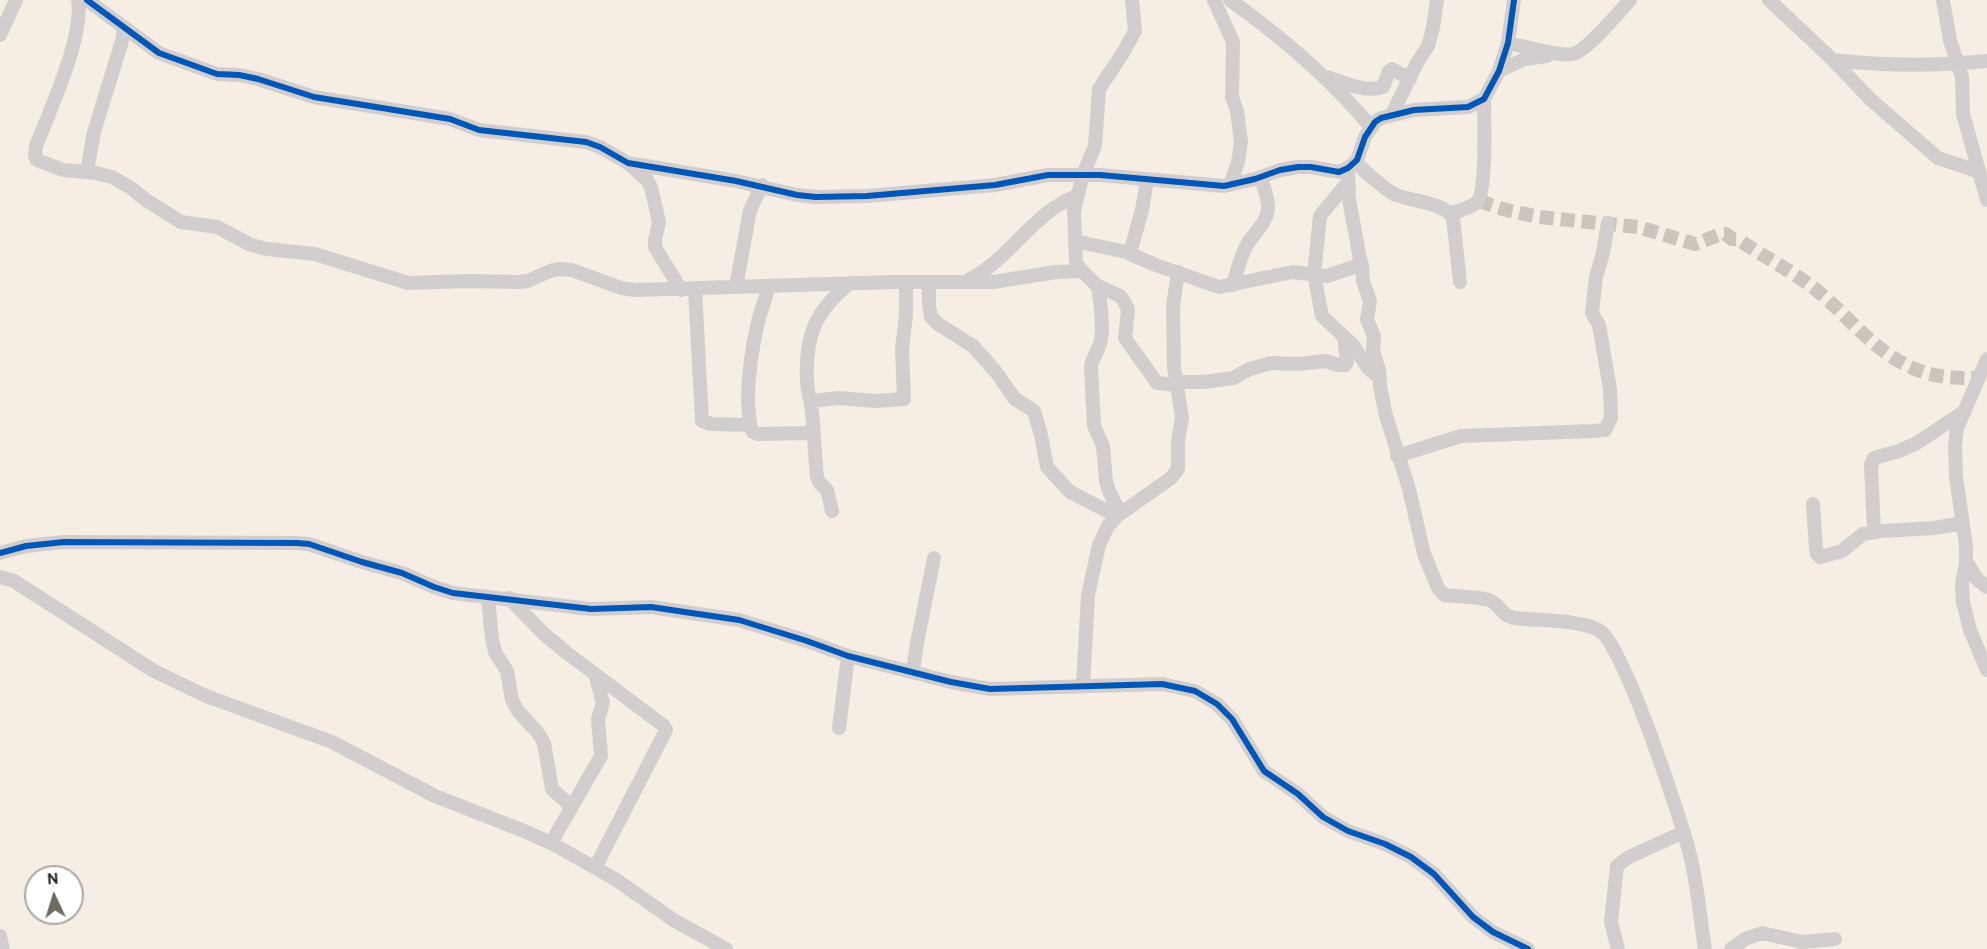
<!DOCTYPE html>
<style>
body{margin:0}
#map{position:relative;width:1987px;height:949px;overflow:hidden;background:#f6eee5;font-family:Cabin,sans-serif}
canvas{display:block}
.north{position:absolute;left:24px;top:865px;width:60px;height:60px;box-sizing:border-box;background:#fff;border:2px solid #a9a7a4;border-radius:50%;rotate:356deg;font-size:16px;font-weight:700;line-height:24px;text-align:center;color:#27221c}
.north::after{content:'';display:block;margin:auto;width:21px;height:27px;background:#6f6962;clip-path:polygon(50% 0,100% 100%,50% 72%,0 100%)}
</style>
<div id="map">
<canvas width="1987" height="949"></canvas>
<div class="north">N</div>
</div>
<script>
const context = document.querySelector('canvas').getContext('2d');
context.lineJoin = 'round';
function trace(path, color, width, dash) {
  context.strokeStyle = color;
  context.lineWidth = width;
  context.lineCap = dash ? 'butt' : 'round';
  context.setLineDash(dash || []);
  context.stroke(path);
}
trace(new Path2D(`
 M 1479,201 L 1506,210 L 1539,217 L 1638,227 L 1695,244 L 1721,234 L 1726,234 L 1732,239 L 1738,239 C 1763,257 1791,270 1815,289 C 1850,317 1877,356 1920,371 C 1939,378 1959,378 1979,378`), '#cdc5bd', 14, [14, 7]);
trace(new Path2D(`
 M 78,0 C 84,37 50,110 36,146 L 35,156 L 37,160 L 63,170 L 96,173 L 112,177 L 131,188 L 146,200 L 181,222 L 217,227 L 251,245 L 267,249 L 315,254 L 408,283 L 467,281 L 519,282 L 528,281 L 550,271 L 559,269 L 572,270 L 621,288 L 635,290 L 894,282 L 993,282 L 1056,272 L 1082,271
 M 87,0 L 159,53 L 217,74 L 239,75 L 258,79 L 314,97 L 450,119 L 479,130 L 586,142 L 600,147 L 628,163 L 736,181 L 797,195 L 816,197 L 867,196 L 995,185 L 1048,175 L 1100,175 L 1224,186 L 1255,179 L 1280,170 L 1298,167 L 1311,167 L 1339,172 L 1348,168 L 1357,160 L 1365,137 L 1375,122 L 1381,118 L 1414,110 L 1468,107 L 1484,99 L 1499,71 L 1508,43 L 1514,0
 M 1132,0 L 1135,31 L 1123,53 L 1099,89 L 1095,146 L 1083,175 L 1074,210 L 1076,262 L 1080,269 L 1096,285 L 1120,296 L 1124,301 L 1128,310 L 1125,338 L 1157,383 L 1176,385
 M 1214,0 L 1233,42 L 1232,97 L 1237,111 L 1241,142 L 1238,162 L 1230,185
 M 1230,0 C 1282,37 1330,78 1371,127
 M 1769,0 L 1833,60 L 1871,100 L 1938,158 L 1977,171
 M 1943,0 L 1950,40 L 1962,77 L 1963,114 L 1987,200
 M 0,35 L 16,0
 M 1508,43 C 1523,46 1559,57 1573,54 C 1587,51 1619,12 1630,0
 M 1833,60 C 1884,66 1936,66 1987,61
 M 1499,71 L 1525,59 L 1547,56
 M 1328,77 C 1344,83 1367,93 1383,87 L 1389,71 L 1392,69 L 1410,79
 M 1392,114 L 1417,63 L 1428,46 L 1433,28 L 1437,0
 M 1355,162 C 1367,173 1381,187 1396,195 C 1411,201 1446,203 1453,218 L 1460,282
 M 628,163 L 647,180 L 651,187 L 659,222 L 655,240 L 655,247 L 681,290
 M 87,171 L 94,132 L 122,41 L 124,27
 M 1348,182 L 1320,216 L 1314,274 L 1322,316 L 1353,345 L 1368,368 L 1380,378
 M 1451,213 C 1459,211 1471,208 1477,202 C 1487,192 1484,116 1484,99
 M 1075,241 L 1126,252 L 1153,264 L 1219,287 L 1293,272 L 1327,276 L 1357,266 L 1360,259 L 1349,199 L 1348,168
 M 1130,253 L 1142,210 L 1147,180
 M 1360,259 L 1362,265 L 1363,281 L 1370,301 L 1367,320 L 1374,336 L 1373,350 L 1379,370 L 1380,386 L 1386,416 L 1409,489 L 1424,554 L 1438,588 L 1444,595 C 1459,597 1476,596 1489,600 C 1500,604 1502,617 1515,618 C 1537,621 1580,619 1600,631 C 1624,646 1683,824 1691,859 C 1698,888 1700,919 1705,949
 M 966,281 C 1010,261 1032,212 1077,196
 M 929,282 L 929,305 L 931,317 L 938,324 L 973,346 L 996,372 L 1015,399 L 1034,411 L 1041,435 L 1047,467 L 1070,492 L 1117,516
 M 1233,285 C 1237,271 1240,257 1247,245 C 1254,232 1266,225 1268,209 C 1269,199 1263,187 1261,177
 M 1098,286 C 1100,300 1104,327 1101,339 C 1100,349 1093,356 1091,366 L 1094,426 L 1103,446 L 1106,481 L 1109,491 L 1120,513
 M 736,287 L 750,210 L 762,185
 M 768,287 C 766,299 761,310 758,322 C 752,348 748,374 748,401 C 749,412 748,423 753,432 L 758,434 L 813,433
 M 695,289 L 702,421 L 711,424 L 750,425
 M 1987,359 L 1957,428 L 1955,445 L 1956,477 L 1966,546 L 1966,563 L 1962,584 L 1963,602 L 1970,630 L 1987,670
 M 1176,382 L 1204,382 L 1233,378 L 1250,369 L 1271,363 L 1298,364 L 1326,361 L 1338,365 L 1345,365 L 1347,362 L 1344,338
 M 811,401 L 838,398 L 875,401 L 904,399 L 902,349 L 906,315 L 906,282
 M 1397,456 L 1461,436 L 1593,431 L 1605,430 L 1611,418 L 1610,389 L 1599,325 L 1592,313 L 1596,277 L 1603,253 L 1608,223
 M 1813,504 L 1816,548 L 1817,554 L 1820,557 L 1842,551 L 1863,534 L 1881,531 L 1934,528 L 1963,523
 M 832,511 L 827,490 L 819,482 L 817,477 C 815,455 814,434 812,412 C 811,401 807,391 807,380 C 805,336 815,311 850,283
 M 1874,532 L 1871,465 L 1874,458 L 1899,451 L 1917,443 L 1965,411
 M 0,553 L 26,546 L 64,542 L 297,543 L 309,544 L 362,562 L 402,573 L 434,587 L 453,593 L 591,609 L 651,607 L 739,620 L 807,641 L 848,656 L 951,682 L 990,689 L 1162,684 L 1195,691 L 1217,704 L 1232,719 L 1264,771 L 1298,794 L 1323,817 L 1348,831 L 1385,844 L 1411,857 L 1434,874 L 1473,917 L 1493,932 L 1528,949
 M 1966,561 L 1977,579 L 1987,587
 M 0,577 L 14,581 L 154,671 L 206,696 L 332,742 L 435,796 L 524,831 L 551,843 L 615,879 L 675,921 L 726,949
 M 488,597 L 492,639 L 495,652 L 507,671 L 512,700 L 518,711 L 538,733 L 544,743 L 552,789 L 571,806
 M 509,598 L 544,634 L 567,653 L 664,726 L 666,730 L 595,868
 M 913,671 L 917,643 L 934,558
 M 1083,686 L 1088,595 L 1099,545 L 1108,526 L 1117,516 L 1171,478 L 1178,469 L 1178,441 L 1182,418 L 1174,367 L 1173,306 L 1178,272
 M 839,728 L 848,656
 M 551,843 L 601,756 L 598,719 L 603,703 L 595,674
 M 0,936 L 3,949
 M 1618,949 L 1611,922 L 1617,866 L 1629,857 L 1684,832
 M 1731,949 L 1745,939 L 1762,933 L 1802,942 L 1835,939`), '#d1cecd', 14);
trace(new Path2D(`
 M 87,0 L 159,53 L 217,74 L 239,75 L 258,79 L 314,97 L 450,119 L 479,130 L 586,142 L 600,147 L 628,163 L 736,181 L 797,195 L 816,197 L 867,196 L 995,185 L 1048,175 L 1100,175 L 1224,186 L 1255,179 L 1280,170 L 1298,167 L 1311,167 L 1339,172 L 1348,168 L 1357,160 L 1365,137 L 1375,122 L 1381,118 L 1414,110 L 1468,107 L 1484,99 L 1499,71 L 1508,43 L 1514,0
 M 0,553 L 26,546 L 64,542 L 297,543 L 309,544 L 362,562 L 402,573 L 434,587 L 453,593 L 591,609 L 651,607 L 739,620 L 807,641 L 848,656 L 951,682 L 990,689 L 1162,684 L 1195,691 L 1217,704 L 1232,719 L 1264,771 L 1298,794 L 1323,817 L 1348,831 L 1385,844 L 1411,857 L 1434,874 L 1473,917 L 1493,932 L 1528,949`), '#0057b8', 6);
</script>
